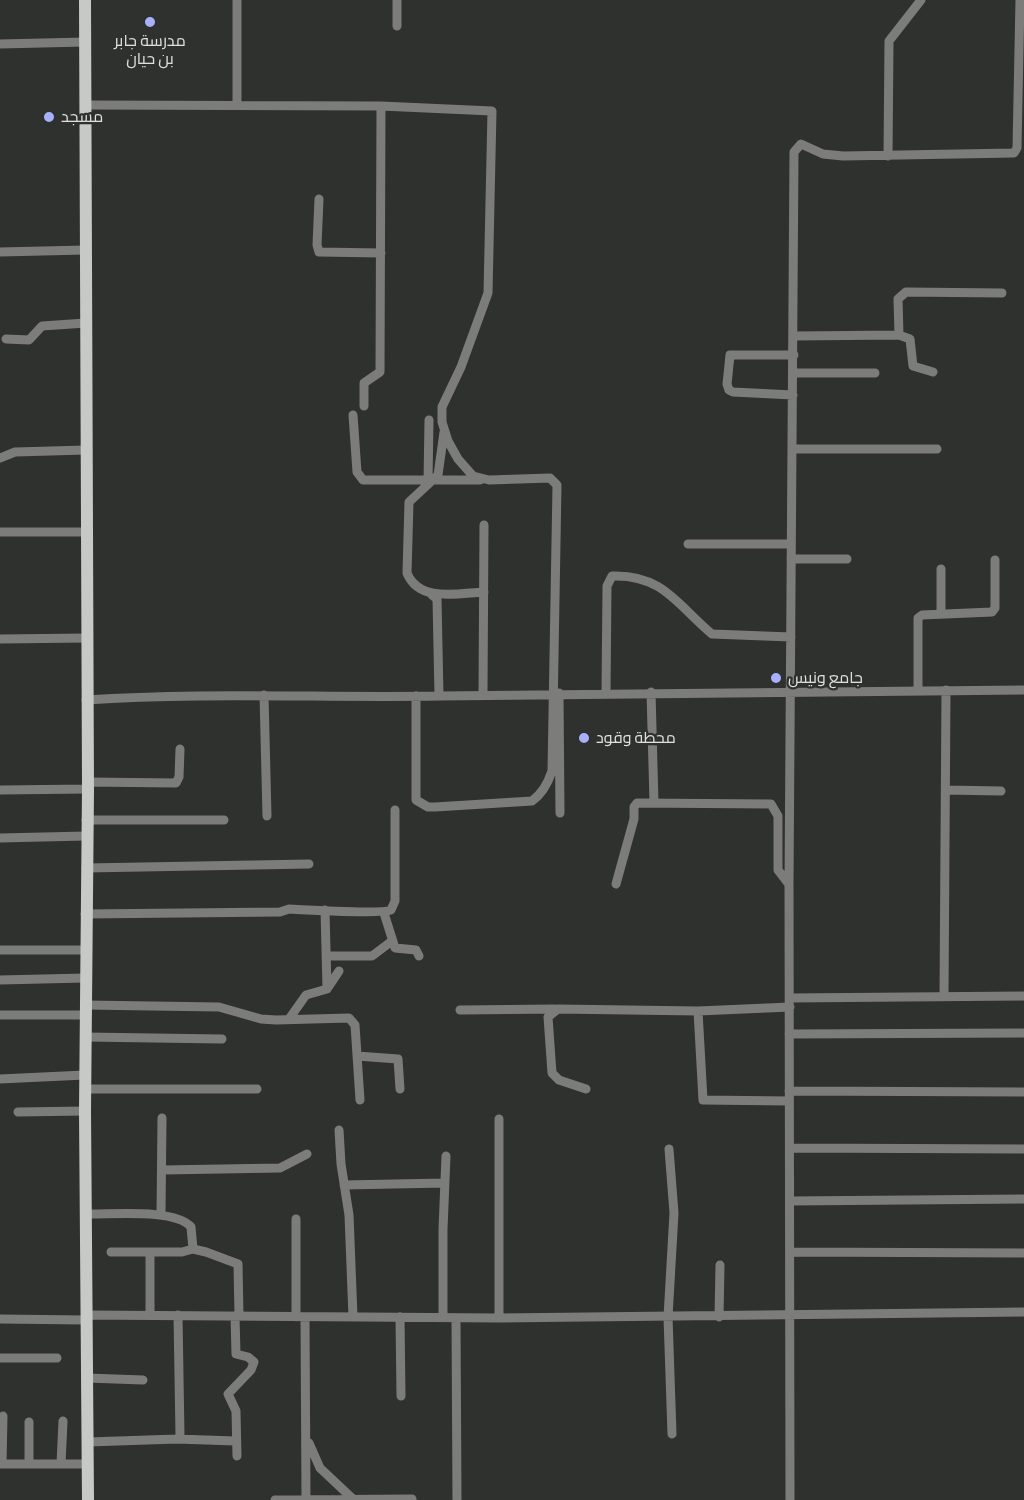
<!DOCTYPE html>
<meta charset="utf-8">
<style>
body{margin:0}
canvas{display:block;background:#2f312e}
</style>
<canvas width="1024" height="1500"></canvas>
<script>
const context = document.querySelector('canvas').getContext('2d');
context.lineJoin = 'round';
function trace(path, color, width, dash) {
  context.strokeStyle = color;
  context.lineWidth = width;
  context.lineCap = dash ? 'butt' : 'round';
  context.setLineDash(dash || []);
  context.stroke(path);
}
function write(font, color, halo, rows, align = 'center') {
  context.font = font + ' Literata,Cairo,serif';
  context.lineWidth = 4.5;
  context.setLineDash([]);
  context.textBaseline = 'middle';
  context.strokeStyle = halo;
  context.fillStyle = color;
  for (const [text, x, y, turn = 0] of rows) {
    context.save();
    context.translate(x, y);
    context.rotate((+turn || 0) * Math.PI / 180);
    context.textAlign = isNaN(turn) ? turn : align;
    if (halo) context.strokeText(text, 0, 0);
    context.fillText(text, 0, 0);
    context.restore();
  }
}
trace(new Path2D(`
 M 237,0 L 237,105
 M 397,26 L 397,0
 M 0,44 L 85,42
 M 85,105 L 381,106 L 492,111 L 488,293 L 461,367 L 442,407 L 442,422 L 448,441 L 458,459 L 473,476 L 489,480 L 550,478 L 557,485 L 552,771 C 548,783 542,794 532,801 L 435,807 L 428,807 L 416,800 L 416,696
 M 888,156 L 889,41 L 921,0
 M 319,199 L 317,245 L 319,252 L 381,253
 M 0,252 L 85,250
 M 899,335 L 910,339 L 913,366 L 933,372
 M 794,336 L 899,335 L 898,299 L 906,292 L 1002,293
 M 6,339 L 29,340 L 42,326 L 86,323
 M 794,373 L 875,373
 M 793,395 L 733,392 L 729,390 L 727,384 L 730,355 L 794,355
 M 364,406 L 364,383 L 380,372 L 381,106
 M 353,415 L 357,472 L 363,480 L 480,480
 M 444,432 L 438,475 L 409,502 L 407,573 C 419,603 459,593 484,592
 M 792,449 L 937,449
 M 0,458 L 15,452 L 86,450
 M 428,481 L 429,420
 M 0,532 L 86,532
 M 688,544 L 791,544
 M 791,559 L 847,559
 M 432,595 L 437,599 L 439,696
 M 941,614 L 941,569
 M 0,639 L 87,638
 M 918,690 L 918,618 L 922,615 L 992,612 L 995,608 L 995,560
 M 651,692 L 654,803
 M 559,693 L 560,813
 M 606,693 L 607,586 L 612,576 C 663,574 678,606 712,634 L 791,637
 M 264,695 L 267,816
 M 483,695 L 484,525
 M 86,700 C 204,692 322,698 440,696 C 634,693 829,692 1024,690
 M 88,782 L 176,783 L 179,777 L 180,749
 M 0,790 L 88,789
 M 946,790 L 1001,791
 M 86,820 L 224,820
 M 0,838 L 86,836
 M 86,868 L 309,864
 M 616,884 L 634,819 L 634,807 L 637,803 L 771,804 L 778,816 L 778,870 L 788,883
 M 325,910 L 327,989
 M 384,913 L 395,948 L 416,950 L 419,956
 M 85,914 L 280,912 L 289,909 C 307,910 382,914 391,910 L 395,901 L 395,810
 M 0,950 L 85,950
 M 326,956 L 372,956 L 392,941
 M 0,980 L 85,978
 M 944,996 L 946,690
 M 790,998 L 1024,996
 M 85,1005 L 219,1007 L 261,1019 L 276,1020 L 349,1018 L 355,1025 L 360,1100
 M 460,1010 L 555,1009
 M 698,1011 L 703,1100 L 789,1101
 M 0,1015 L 85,1015
 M 289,1019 L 306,995 L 327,989 L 339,971
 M 789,1034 L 1024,1033
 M 85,1037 L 222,1039
 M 357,1056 L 398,1059 L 400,1089
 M 0,1079 L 85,1075
 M 85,1089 L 257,1089
 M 586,1089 L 559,1080 L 552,1073 L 548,1017 L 558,1009 L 698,1011 L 790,1007
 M 789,1091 L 1024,1092
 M 18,1112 L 85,1111
 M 339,1130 L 341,1164 L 349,1215 L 353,1317
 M 790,1148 L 1024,1149
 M 669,1149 L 674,1213 L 668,1317 L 672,1434
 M 162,1170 L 280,1168 L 307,1154
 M 344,1185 L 445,1183
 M 790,1201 L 1024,1199
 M 85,1214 C 110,1215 175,1208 191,1227 L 193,1249
 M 161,1215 L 162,1118
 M 111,1252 L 182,1252 L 193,1249 L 206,1252 L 238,1264 L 239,1316
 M 150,1252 L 150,1315
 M 790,1252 L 1024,1253
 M 86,1315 L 499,1318 L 1024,1312
 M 235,1316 L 236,1354 L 248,1357 L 254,1362 L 251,1370 L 228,1394 L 236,1411 L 237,1456
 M 296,1317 L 296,1219
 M 305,1317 L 306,1499
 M 400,1317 L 401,1396
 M 443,1317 L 443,1229 L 446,1156
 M 719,1317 L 720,1265
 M 456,1318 L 457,1500
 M 499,1318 L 499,1119
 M 0,1319 L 86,1320
 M 0,1358 L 57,1358
 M 87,1378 L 143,1380
 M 177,1439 L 235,1441
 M 88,1442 L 177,1439 L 180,1436 L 178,1315
 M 309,1443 L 320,1468 L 354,1500
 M 0,1464 L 88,1464
 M 2,1464 L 3,1416
 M 29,1464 L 29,1422
 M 61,1464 L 63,1421
 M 275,1500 L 412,1499
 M 790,1500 L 789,883 L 794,152 L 801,144 L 823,154 L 843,156 L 1014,153 L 1017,148 L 1020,0`), '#7c7c7b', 9);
trace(new Path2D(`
 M 85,0 L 88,789 L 85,1111 L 88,1500`), '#c7c9c6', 12);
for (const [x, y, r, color] of [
 [150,22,6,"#a8b0fc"],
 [49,117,6,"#a8b0fc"],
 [776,678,6,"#a8b0fc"],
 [584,738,6,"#a8b0fc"]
]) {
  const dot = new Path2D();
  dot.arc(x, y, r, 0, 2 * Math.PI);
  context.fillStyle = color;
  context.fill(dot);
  trace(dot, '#2f312e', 2);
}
write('16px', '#dfe0de', '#2f312e', [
 ["مدرسة جابر",150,41,"center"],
 ["بن حيان",150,59,"center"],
 ["مسجد",61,117],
 ["جامع ونيس",788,678],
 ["محطة وقود",596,738]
], 'left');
</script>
